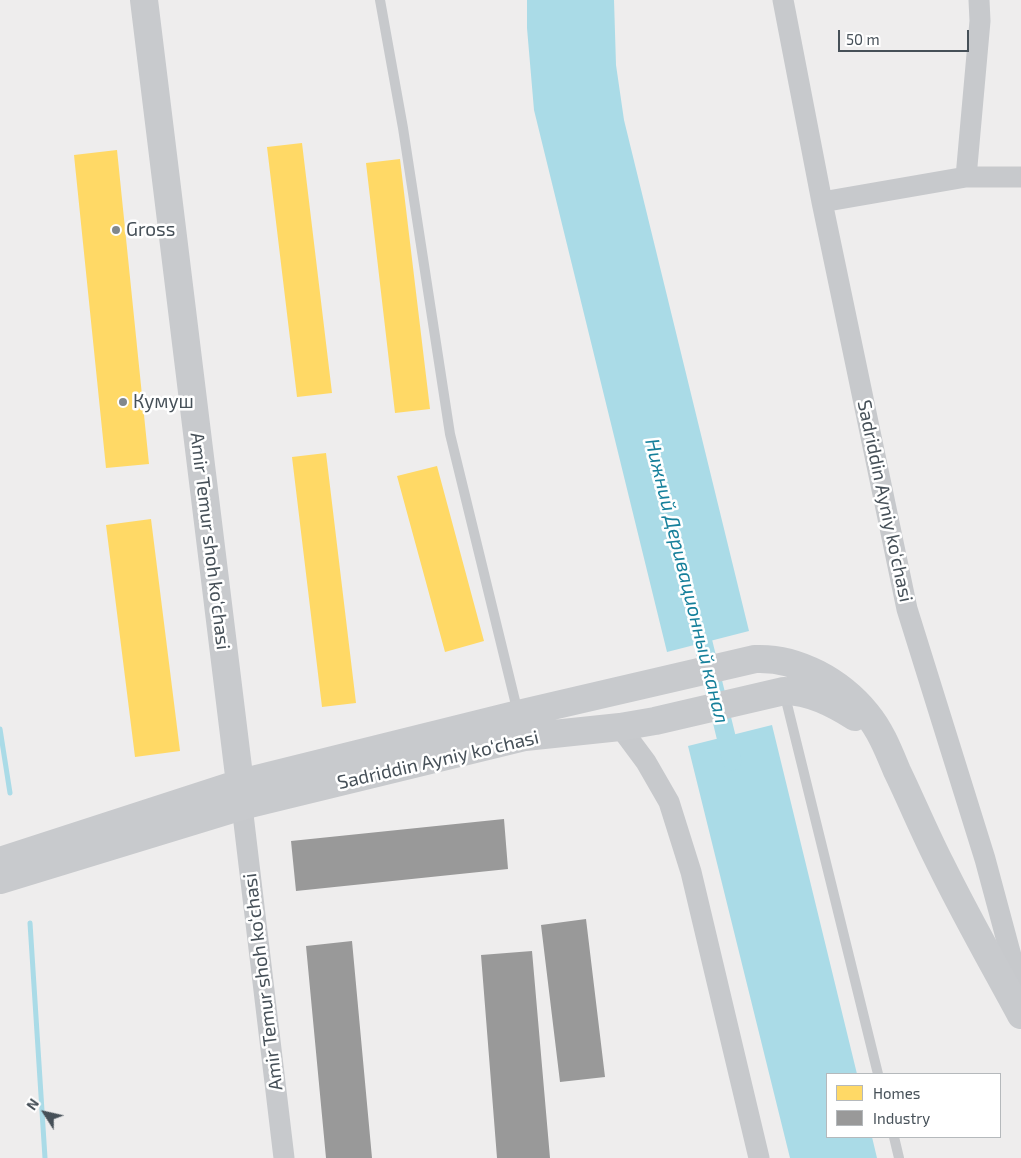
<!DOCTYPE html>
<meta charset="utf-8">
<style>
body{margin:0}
#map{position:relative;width:1021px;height:1158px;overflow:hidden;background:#eeeded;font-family:"Exo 2",sans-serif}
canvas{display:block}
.legend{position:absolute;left:826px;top:1073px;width:175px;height:65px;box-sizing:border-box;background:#fff;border:1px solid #b5b9bc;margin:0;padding:6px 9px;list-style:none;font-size:15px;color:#465058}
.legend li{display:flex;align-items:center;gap:10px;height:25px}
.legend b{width:25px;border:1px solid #b5b9bc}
.north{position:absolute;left:20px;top:1088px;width:50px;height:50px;-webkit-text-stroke:4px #fff;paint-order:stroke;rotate:305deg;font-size:14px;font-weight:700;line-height:20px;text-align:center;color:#465058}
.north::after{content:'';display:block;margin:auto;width:18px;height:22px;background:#465058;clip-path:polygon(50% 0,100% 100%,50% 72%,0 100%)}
.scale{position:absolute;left:838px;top:30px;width:131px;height:22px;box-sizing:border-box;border:2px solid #465058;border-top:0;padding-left:6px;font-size:15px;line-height:18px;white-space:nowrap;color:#465058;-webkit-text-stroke:4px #fff;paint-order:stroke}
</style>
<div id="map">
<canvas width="1021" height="1158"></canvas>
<ul class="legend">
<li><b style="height:14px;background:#ffd966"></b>Homes</li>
<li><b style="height:14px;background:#999"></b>Industry</li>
</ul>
<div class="north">N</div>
<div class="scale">50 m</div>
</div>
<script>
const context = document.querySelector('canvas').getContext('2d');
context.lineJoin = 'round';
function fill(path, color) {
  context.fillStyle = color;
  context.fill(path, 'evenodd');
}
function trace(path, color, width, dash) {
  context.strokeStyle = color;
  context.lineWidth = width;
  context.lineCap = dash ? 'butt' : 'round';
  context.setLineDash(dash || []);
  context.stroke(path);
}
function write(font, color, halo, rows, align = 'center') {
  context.font = font + ' "Exo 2",sans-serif';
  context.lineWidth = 5;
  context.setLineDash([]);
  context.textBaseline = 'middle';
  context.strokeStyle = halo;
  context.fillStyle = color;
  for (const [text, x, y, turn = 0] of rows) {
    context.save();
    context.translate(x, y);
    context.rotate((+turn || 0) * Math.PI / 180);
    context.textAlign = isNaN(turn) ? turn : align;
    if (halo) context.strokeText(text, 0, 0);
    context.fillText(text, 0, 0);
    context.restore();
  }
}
fill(new Path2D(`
 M 527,0 L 614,0 L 616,65 L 624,120 L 749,631 L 667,652 L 534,110 L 527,28 Z
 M 772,725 L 857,1074 L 827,1074 L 827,1137 L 872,1137 L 877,1158 L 790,1158 L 688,746 Z`), '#aadbe7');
fill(new Path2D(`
 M 302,143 L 332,393 L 297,397 L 267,147 Z
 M 117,150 L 149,464 L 106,468 L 74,155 Z
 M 400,159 L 430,409 L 395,413 L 366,163 Z
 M 326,453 L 356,703 L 322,707 L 292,457 Z
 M 437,466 L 484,641 L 445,652 L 397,476 Z
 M 151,519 L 180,751 L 135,757 L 106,525 Z`), '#ffd966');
fill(new Path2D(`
 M 504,819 L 508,869 L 296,891 L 291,841 Z
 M 586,919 L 605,1077 L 560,1082 L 541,925 Z
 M 352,941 L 372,1158 L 326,1158 L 306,946 Z
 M 532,951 L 550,1158 L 497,1158 L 481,955 Z`), '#999');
trace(new Path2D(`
 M 0,729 L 10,793
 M 30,923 L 45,1158`), '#aadbe7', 5);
trace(new Path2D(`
 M 697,618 L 732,761`), '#aadbe7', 19);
trace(new Path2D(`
 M 380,0 L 403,128 L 450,434 L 518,713
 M 784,692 L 878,1074
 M 894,1137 L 899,1158`), '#c7c9cc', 10);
trace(new Path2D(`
 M 783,0 L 822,202 L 907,609 L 985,859 L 1021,993
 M 966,177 L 980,21 L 979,0
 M 822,202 L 966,177 L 1021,177
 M 620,727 L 646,762 L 669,802 L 691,872 L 759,1158
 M 242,806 L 284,1158`), '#c7c9cc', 21);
trace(new Path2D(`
 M 144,0 L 242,800
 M 0,861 L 240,783 L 518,714 L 755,659 C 798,657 841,682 867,714 C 881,731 889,752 897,771 C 912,802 925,834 941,865 C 966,916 994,965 1021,1015
 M 0,880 L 242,806 L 525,737 L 620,727 L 655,721 L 784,691 C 810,691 834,704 855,717`), '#c8cacd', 28);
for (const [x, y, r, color] of [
 [116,230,5,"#81878c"],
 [123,402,5,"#81878c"]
]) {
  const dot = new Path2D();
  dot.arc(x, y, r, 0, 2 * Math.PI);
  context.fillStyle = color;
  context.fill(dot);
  trace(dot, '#fff', 2);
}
write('19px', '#465058', '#fff', [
 ["Gross",126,230],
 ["Кумуш",133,402]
], 'left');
write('19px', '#465058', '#fff', [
 ["Sadriddin Ayniy ko‘chasi",885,501,78],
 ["Amir Temur shoh ko‘chasi",210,541,83],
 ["Sadriddin Ayniy ko‘chasi",438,760,-13],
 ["Amir Temur shoh ko‘chasi",263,982,-97]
]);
write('italic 20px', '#16809b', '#fff', [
 ["Нижний Деривационный канал",687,581,76]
]);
</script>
